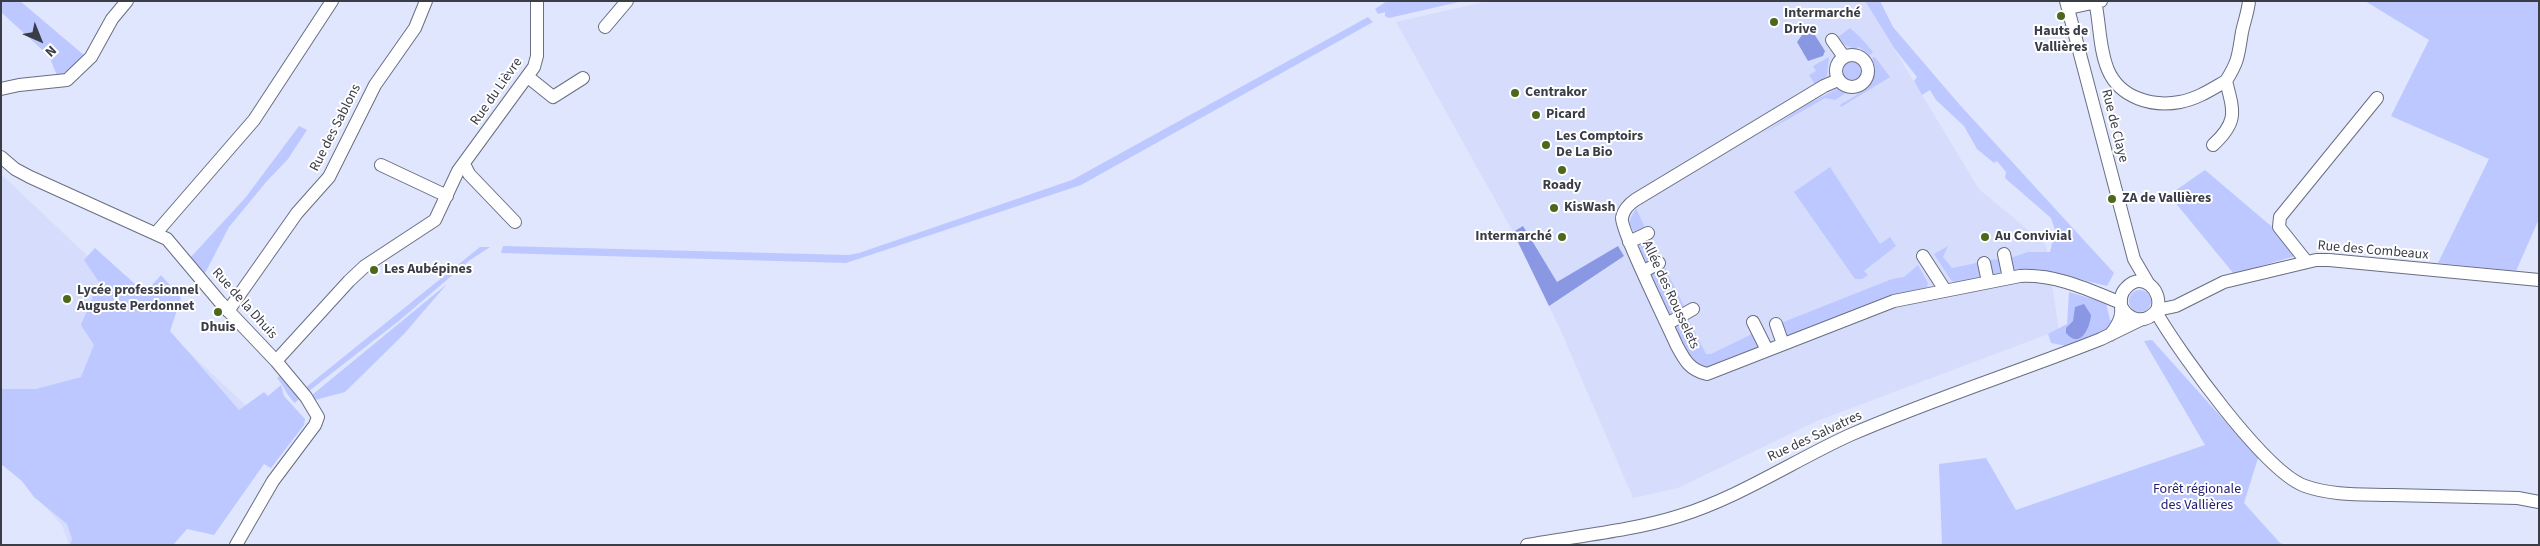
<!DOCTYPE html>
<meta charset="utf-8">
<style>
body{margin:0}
#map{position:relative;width:2540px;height:546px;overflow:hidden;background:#e0e6fd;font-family:"Source Sans 3",sans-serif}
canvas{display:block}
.frame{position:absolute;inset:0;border:2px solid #3a3c46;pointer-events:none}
.north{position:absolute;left:15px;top:15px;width:50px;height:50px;-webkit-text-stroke:4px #fff;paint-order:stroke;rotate:136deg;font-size:14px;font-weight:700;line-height:20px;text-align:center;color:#3a3c46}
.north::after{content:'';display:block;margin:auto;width:18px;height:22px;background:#3a3c46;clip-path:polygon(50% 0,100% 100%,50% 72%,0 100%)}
</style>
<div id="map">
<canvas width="2540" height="546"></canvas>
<div class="frame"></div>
<div class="north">N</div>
</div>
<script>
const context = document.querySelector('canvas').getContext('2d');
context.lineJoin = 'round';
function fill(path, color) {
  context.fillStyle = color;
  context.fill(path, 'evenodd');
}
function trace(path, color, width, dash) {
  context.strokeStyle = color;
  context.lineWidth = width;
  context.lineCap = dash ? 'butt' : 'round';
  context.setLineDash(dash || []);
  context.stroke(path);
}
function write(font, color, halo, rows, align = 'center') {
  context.font = font + ' "Source Sans 3",sans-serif';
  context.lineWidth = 4;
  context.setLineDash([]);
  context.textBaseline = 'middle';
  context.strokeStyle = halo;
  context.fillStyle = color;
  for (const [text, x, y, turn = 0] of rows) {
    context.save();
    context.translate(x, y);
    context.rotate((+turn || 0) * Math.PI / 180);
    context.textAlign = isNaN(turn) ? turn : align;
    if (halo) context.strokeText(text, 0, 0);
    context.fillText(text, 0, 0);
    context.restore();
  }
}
fill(new Path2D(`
 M 1488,1 L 1865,1 L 1979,189 L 2046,245 L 2059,330 L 1817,421 L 1678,488 L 1633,498 L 1560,329 L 1513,232 L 1396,22 Z
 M 1,174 L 260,419 L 97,545 L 69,545 L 62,525 L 1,459 Z`), '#d6ddfc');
fill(new Path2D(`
 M 1,1 L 20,1 L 85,56 L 58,78 L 49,56 L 1,12 Z
 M 1387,1 L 1463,1 L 1389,18 L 1385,16 L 1385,12 L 1378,14 L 1375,9 Z
 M 1865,1 L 1880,1 L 1893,27 L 1959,104 L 2114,273 L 2107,286 L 2038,269 L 2013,272 L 2010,258 L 2028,252 L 2050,252 L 2052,243 L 2058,239 L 2051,218 L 2005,178 L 2006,172 L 1997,161 L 1994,163 L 1977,149 L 1964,126 L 1936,100 L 1930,90 L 1922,95 L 1914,81 L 1917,77 L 1894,48 Z
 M 2365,1 L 2539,1 L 2539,219 L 2516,271 L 2438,263 L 2489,159 L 2391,116 L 2429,40 Z
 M 1368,17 L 1373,22 L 1081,185 L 846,263 L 501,253 L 503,246 L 848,255 L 859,253 L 1072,180 Z
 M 1850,28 L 1861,38 L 1873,52 L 1870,55 L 1859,47 L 1855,49 L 1845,45 L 1838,37 Z
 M 1829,57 L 1827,76 L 1815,84 L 1809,75 L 1816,71 L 1813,66 Z
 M 1875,57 L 1890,77 L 1841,107 L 1840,105 C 1857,95 1883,82 1872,58 Z
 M1840 70a11 11 0 1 1 22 0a11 11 0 1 1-22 0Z
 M 1837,89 L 1846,93 L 1835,100 L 1825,98 L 1762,134 L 1806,105 Z
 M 299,126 L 307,130 L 288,159 L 267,181 L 229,227 L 204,275 L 190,258 L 246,197 Z
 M 1830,167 L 1880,244 L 1890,237 L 1896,246 L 1864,271 L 1868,275 L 1862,279 L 1855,279 L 1794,192 Z
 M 2205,170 L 2271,226 L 2295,256 L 2234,274 L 2169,195 Z
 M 1636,208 L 1646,230 L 1635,235 L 1629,222 Z
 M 1650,237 L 1662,259 L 1645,266 L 1637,245 Z
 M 1948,246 L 1943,257 L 1952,268 L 1981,262 L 1983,279 L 1956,283 L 1951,280 L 1934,254 Z
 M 480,247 L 490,247 L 470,260 L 400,320 L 309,391 L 305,388 Z
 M 95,248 L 145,293 L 161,275 L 181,298 L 170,331 L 239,410 L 264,392 L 268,396 L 281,385 L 284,396 L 305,419 L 304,425 L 271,468 L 264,464 L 214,535 L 187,529 L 173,545 L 70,545 L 72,539 L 67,524 L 34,497 L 22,481 L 1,464 L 1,389 L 36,389 L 81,377 L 94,345 L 81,325 L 99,282 L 84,260 Z
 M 2001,259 L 2004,274 L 1991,276 L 1988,260 Z
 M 1663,264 L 1685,308 L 1669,314 L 1651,276 L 1654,270 Z
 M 1918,265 L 1928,283 L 1926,289 L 1789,337 L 1786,335 L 1781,323 L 1892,279 L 1904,277 Z
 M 447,284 L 404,334 L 345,392 L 315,400 L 312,395 Z
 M2129 301a11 11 0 1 1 22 0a11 11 0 1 1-22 0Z
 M 2069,292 L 2106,303 L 2110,320 L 2114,321 L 2104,332 L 2067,346 L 2051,343 L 2048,334 L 2067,324 Z
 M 1687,317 L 1706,354 L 1711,354 L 1754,333 L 1761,349 L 1711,369 C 1689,367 1683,343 1674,325 Z
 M 2152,340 L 2258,458 L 2244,503 L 2280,543 L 2285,545 L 1942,545 L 1939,464 L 1986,458 L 2016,510 L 2205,445 L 2144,341 Z
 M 280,376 L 299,399 L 295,403 C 286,395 285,387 277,378 Z`), '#bcc8ff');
fill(new Path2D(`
 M 1813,32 L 1825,51 L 1823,56 L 1808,61 L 1797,42 L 1802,35 Z
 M 1523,226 L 1557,282 L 1618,246 L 1624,256 L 1549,306 L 1513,232 Z
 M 2084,304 L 2091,315 C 2090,328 2080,350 2066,333 L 2066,328 L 2073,321 L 2075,307 Z`), '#8a98e3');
const minor = new Path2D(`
 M 2066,1 L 2134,259 L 2148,283
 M 2095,1 C 2100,23 2099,49 2108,70 C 2120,98 2152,107 2180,102 C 2197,99 2212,89 2226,81
 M 2069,8 L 2101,1
 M 605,27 L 627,1
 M 1832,40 L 1844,57
 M1836 71a16 16 0 1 1 32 0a16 16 0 1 1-32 0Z
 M 528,77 L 553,97 L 583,78
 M 1838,80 L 1824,86 L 1635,200 C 1629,204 1623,211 1622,218 C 1620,228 1669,328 1677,346 C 1685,361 1690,370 1707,374 L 1894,301 L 2020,276 C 2056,274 2089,290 2121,303
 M 1,89 L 19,85 L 67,80 L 91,57 L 112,19 L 127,1
 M 2213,145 C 2238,122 2234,112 2226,81 C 2239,60 2238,56 2242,32 C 2244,22 2248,12 2249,1
 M 1,157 L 15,169 L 30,177 L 167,239 L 220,302 L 276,361 L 306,397 L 318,417 L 315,425 L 273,481 L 236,545
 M 464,164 L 469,174 L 515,222
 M 381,165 L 447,196
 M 156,233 L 254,120 L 332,1
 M 1629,242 L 1648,233
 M 2004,254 L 2009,278
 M 1923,256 L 1945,290
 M 2306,261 L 2279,227 L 2280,217 L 2377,98
 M 1984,263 L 1988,282
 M 1644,271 L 1659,263
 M 2157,310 L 2176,306 L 2224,282 L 2316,260 L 2329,260 L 2539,280
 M 228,311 L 297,213 L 329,177 L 375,85 L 415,28 L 426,1
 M 2156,312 C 2179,352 2265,472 2305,486 C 2333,496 2363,494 2392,495 C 2434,496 2476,497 2518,498 L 2539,502
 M 1753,322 L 1767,350
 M 1667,324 L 1693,309
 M 1776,324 L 1783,344
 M 2110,335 C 2115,329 2120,322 2121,314 C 2122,304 2118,296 2126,288 C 2142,270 2164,291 2157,310 C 2146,324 2129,322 2121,306
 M 276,361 L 349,281 L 365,266 L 435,220 L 458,171 L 534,67 L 537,56 L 537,1
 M 1527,545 C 1577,536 1631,531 1679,516 C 1740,497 1793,461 1850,435 C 1932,399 2018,372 2101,339 L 2140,320`);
trace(minor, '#696e82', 14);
trace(minor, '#fff', 12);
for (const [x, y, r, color] of [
 [2061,16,5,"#4d681b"],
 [1774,22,5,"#4d681b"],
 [1515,93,5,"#4d681b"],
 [1536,115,5,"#4d681b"],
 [1546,145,5,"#4d681b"],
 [1562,170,5,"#4d681b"],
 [2112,199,5,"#4d681b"],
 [1554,208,5,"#4d681b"],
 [1562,237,5,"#4d681b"],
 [1985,237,5,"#4d681b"],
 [374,270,5,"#4d681b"],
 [67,299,5,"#4d681b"],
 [218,312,5,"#4d681b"]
]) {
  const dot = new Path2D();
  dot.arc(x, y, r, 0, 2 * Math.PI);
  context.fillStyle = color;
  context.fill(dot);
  trace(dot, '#fff', 2);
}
write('bold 14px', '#3a3c46', '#fff', [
 ["Intermarché",1784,14],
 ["Drive",1784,30],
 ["Hauts de",2061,32,"center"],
 ["Vallières",2061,48,"center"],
 ["Centrakor",1525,93],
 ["Picard",1546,115],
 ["Les Comptoirs",1556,137],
 ["De La Bio",1556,153],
 ["Roady",1562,186,"center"],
 ["ZA de Vallières",2122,199],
 ["KisWash",1564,208],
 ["Intermarché",1552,237,"right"],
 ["Au Convivial",1995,237],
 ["Les Aubépines",384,270],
 ["Lycée professionnel",77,291],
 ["Auguste Perdonnet",77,307],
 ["Dhuis",218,328,"center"]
], 'left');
write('14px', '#3a3c46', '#fff', [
 ["Rue du Lièvre",497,92,-55],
 ["Rue de Claye",2114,126,76],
 ["Rue des Sablons",336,128,-63],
 ["Rue des Combeaux",2373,251,5],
 ["Allée des Rousselets",1670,295,65],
 ["Rue de la Dhuis",244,304,48],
 ["Rue des Salvatres",1815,437,-25]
]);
write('14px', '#201d73', '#fff', [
 ["Forêt régionale",2197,490],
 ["des Vallières",2197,506]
]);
</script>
